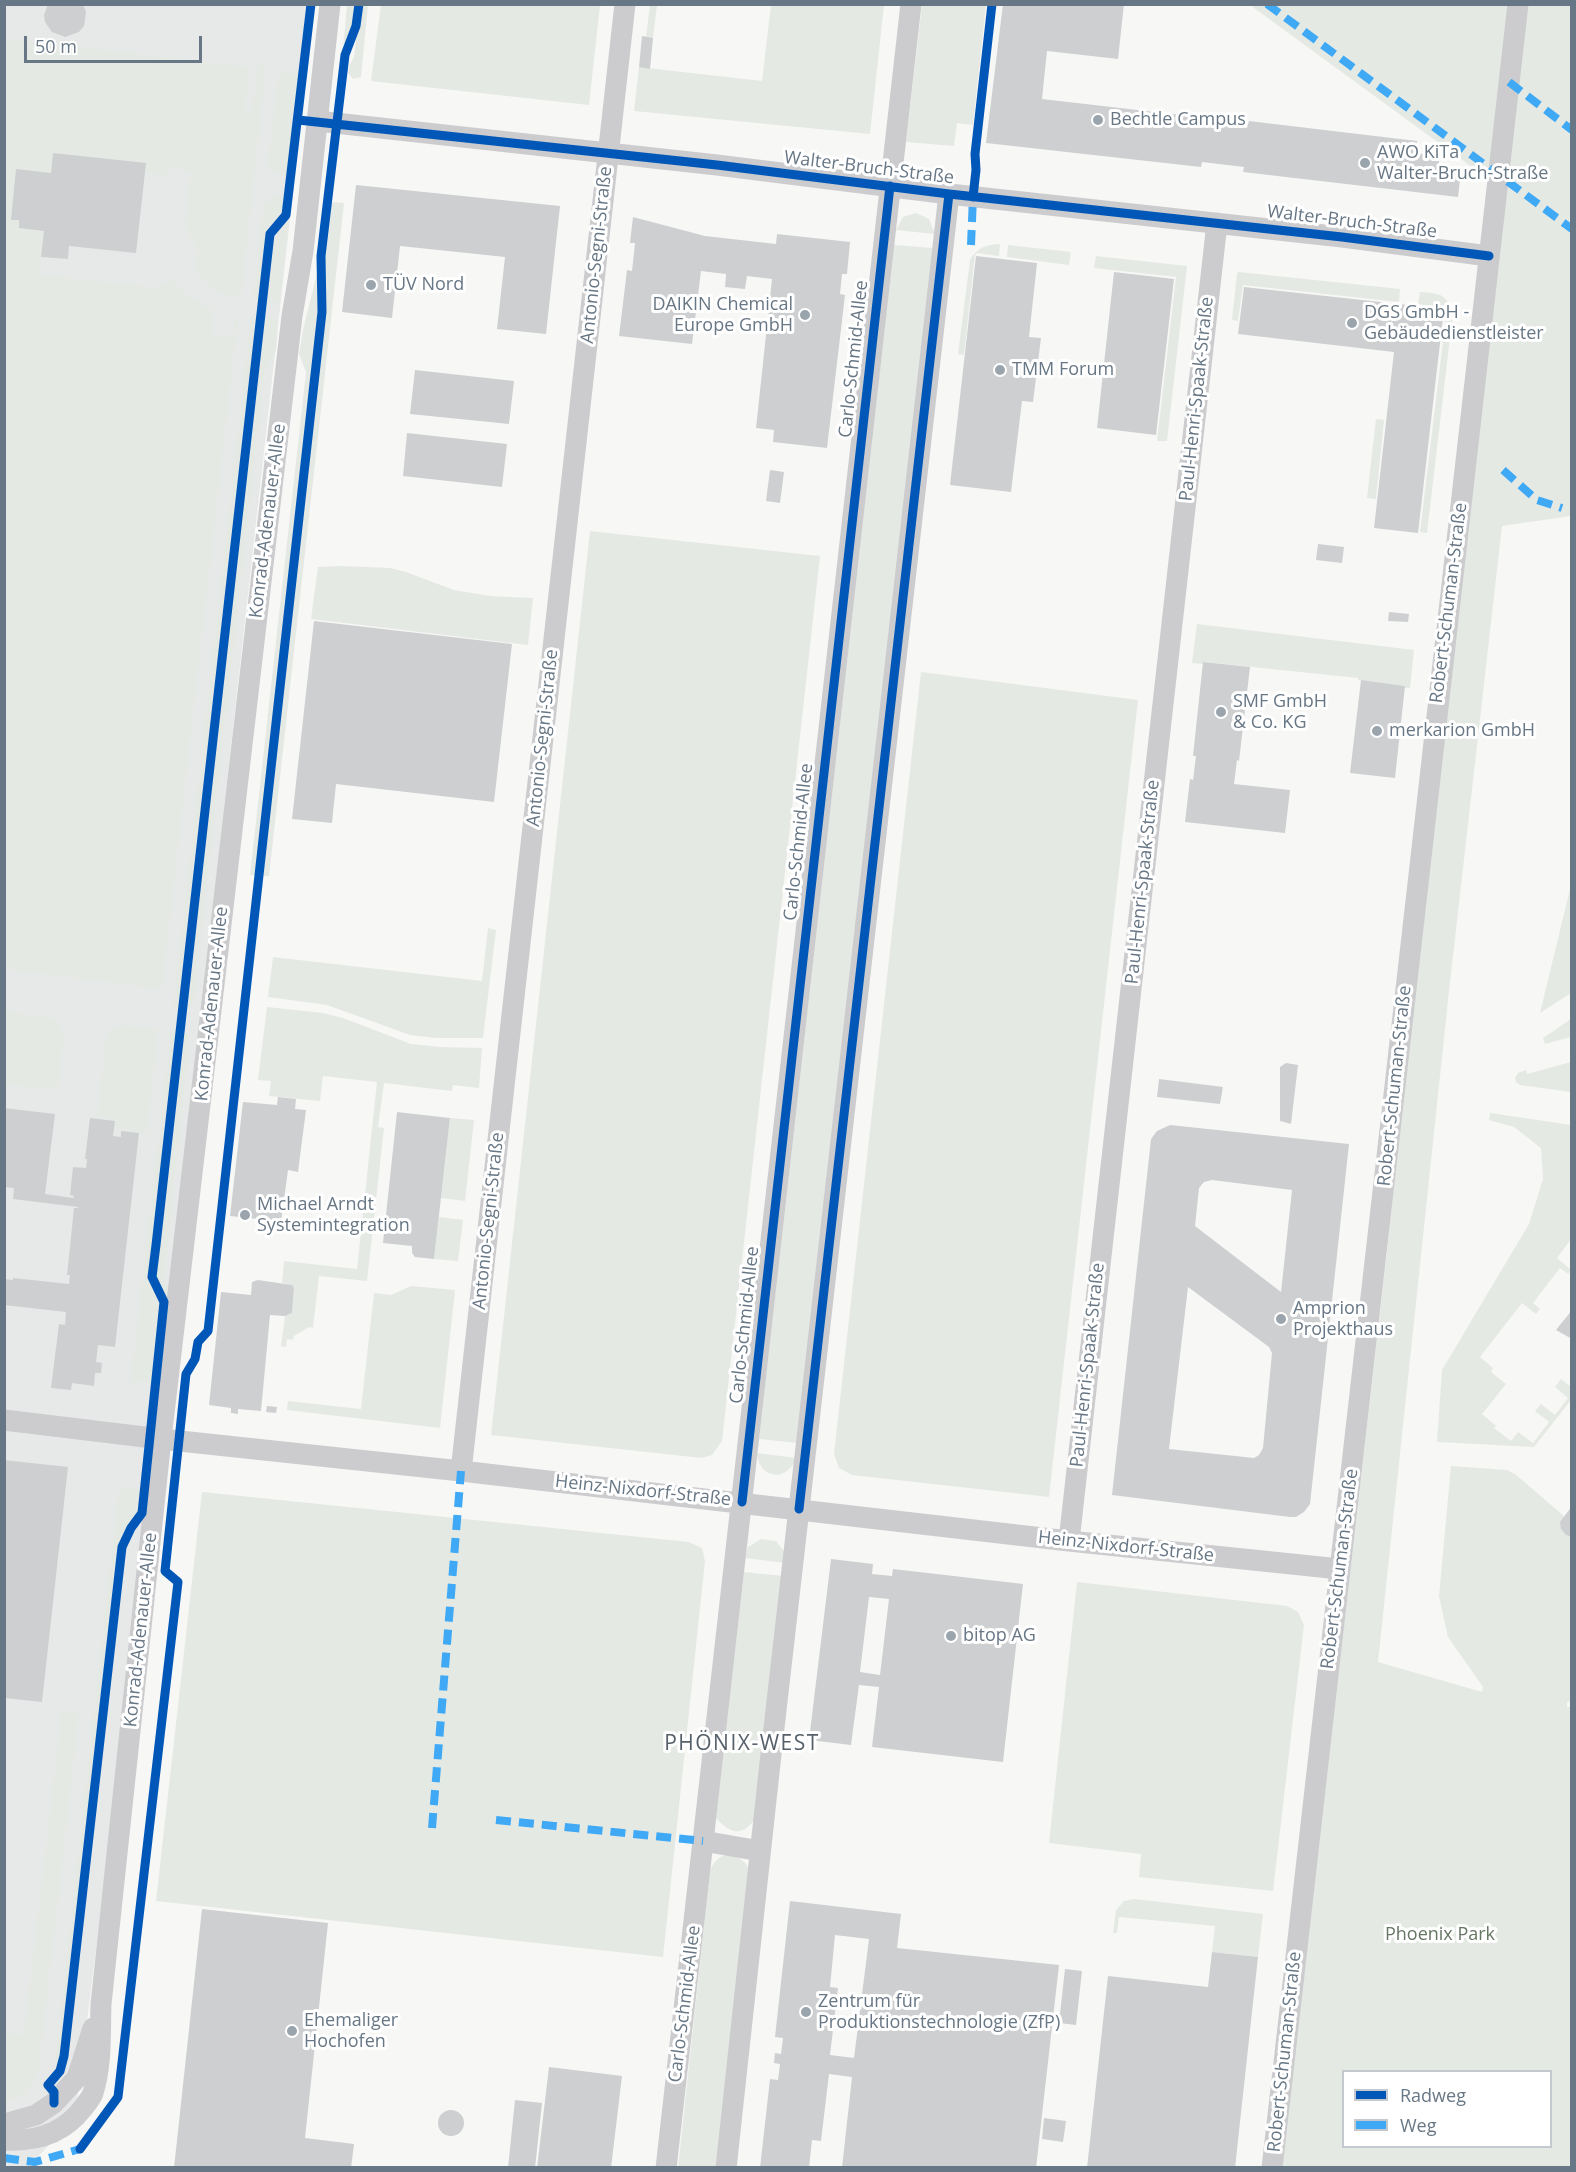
<!DOCTYPE html>
<meta charset="utf-8">
<style>
body{margin:0}
#map{position:relative;width:1576px;height:2172px;overflow:hidden;background:#f7f7f6;font-family:"Open Sans",sans-serif}
canvas{display:block}
.frame{position:absolute;inset:0;border:6px solid #687785;pointer-events:none}
.legend{position:absolute;left:1342px;top:2070px;width:210px;height:78px;box-sizing:border-box;background:#fff;border:2px solid #c3c9ce;margin:0;padding:8px 10px;list-style:none;font-size:18px;color:#687785}
.legend li{display:flex;align-items:center;gap:12px;height:30px}
.legend b{width:30px;border:2px solid #c3c9ce}
.scale{position:absolute;left:24px;top:36px;width:178px;height:27px;box-sizing:border-box;border:3px solid #687785;border-top:0;padding-left:8px;font-size:18px;line-height:21px;white-space:nowrap;color:#687785;-webkit-text-stroke:4px #fff;paint-order:stroke}
</style>
<div id="map">
<canvas width="1576" height="2172"></canvas>
<div class="frame"></div>
<ul class="legend">
<li><b style="height:8px;background:#0057b8"></b>Radweg</li>
<li><b style="height:8px;background:#3fa9f5"></b>Weg</li>
</ul>
<div class="scale">50 m</div>
</div>
<script>
const context = document.querySelector('canvas').getContext('2d');
context.lineJoin = 'round';
function fill(path, color) {
  context.fillStyle = color;
  context.fill(path, 'evenodd');
}
function trace(path, color, width, dash) {
  context.strokeStyle = color;
  context.lineWidth = width;
  context.lineCap = dash ? 'butt' : 'round';
  context.setLineDash(dash || []);
  context.stroke(path);
}
function write(font, color, halo, rows, align = 'center') {
  context.font = font + ' "Open Sans",sans-serif';
  context.lineWidth = 6;
  context.setLineDash([]);
  context.textBaseline = 'middle';
  context.strokeStyle = halo;
  context.fillStyle = color;
  for (const [text, x, y, turn = 0] of rows) {
    context.save();
    context.translate(x, y);
    context.rotate((+turn || 0) * Math.PI / 180);
    context.textAlign = isNaN(turn) ? turn : align;
    if (halo) context.strokeText(text, 0, 0);
    context.fillText(text, 0, 0);
    context.restore();
  }
}
fill(new Path2D(`
 M 5,5 L 314,5 L 99,1925 L 75,2118 L 28,2167 L 5,2168 Z`), '#e7e9e9');
fill(new Path2D(`
 M 347,5 L 355,5 C 353,18 354,40 343,49 Z
 M 360,5 L 368,5 L 361,77 L 353,79 L 348,73 L 349,66 L 354,57 Z
 M 381,5 L 600,5 L 589,105 L 371,81 Z
 M 650,5 L 657,5 L 653,38 L 646,37 Z
 M 771,5 L 884,5 L 870,134 L 634,111 L 639,67 L 762,81 Z
 M 922,5 L 986,5 L 973,125 L 957,123 L 954,146 L 906,142 Z
 M 1250,5 L 1571,5 L 1571,516 L 1502,526 L 1449,991 L 1378,1662 L 1482,1692 L 1483,1687 L 1448,1637 L 1439,1596 L 1451,1466 L 1507,1470 L 1515,1474 L 1564,1516 C 1559,1526 1561,1534 1572,1537 L 1572,1701 L 1567,1702 L 1567,1707 L 1572,1707 L 1571,2167 L 1282,2167 L 1386,1261 L 1426,879 L 1506,192 ZM 1344,2072 L 1550,2072 L 1550,2146 L 1344,2146 Z
 M 8,39 L 250,67 L 245,111 L 252,111 L 258,63 L 266,64 L 241,299 C 219,293 209,287 194,270 L 199,253 L 185,227 L 191,171 L 169,168 L 167,176 L 145,173 L 146,163 L 53,153 L 51,173 L 16,169 L 12,220 L 19,220 L 19,228 L 44,231 L 40,275 L 158,288 L 172,279 C 185,293 196,303 213,310 L 211,330 L 213,334 L 233,337 L 235,315 L 238,316 L 162,989 L 5,969 L 5,48 L 6,48 Z
 M 279,72 L 299,74 L 288,177 C 277,175 275,169 267,168 Z
 M 278,196 L 285,196 L 283,214 L 268,233 L 260,302 L 253,301 L 264,202 L 269,202 Z
 M 331,202 L 344,203 L 269,876 L 261,876 L 325,308 L 323,258 Z
 M 916,213 L 929,219 L 935,234 L 896,230 L 903,217 Z
 M 289,215 L 280,300 L 273,304 L 265,303 L 273,235 Z
 M 1000,244 L 999,256 L 977,253 L 975,255 L 964,355 L 958,354 L 970,260 C 978,247 986,245 1000,244 Z
 M 894,245 L 933,248 L 798,1443 L 759,1439 Z
 M 1008,245 L 1071,252 L 1069,265 L 1007,257 Z
 M 1096,256 L 1187,266 L 1167,441 L 1157,441 L 1176,277 L 1094,268 Z
 M 318,269 L 320,306 L 317,343 L 256,875 L 250,875 L 306,372 L 299,354 L 303,330 Z
 M 1239,272 L 1400,289 L 1399,302 L 1243,285 L 1238,321 L 1232,320 L 1237,273 Z
 M 1420,292 C 1439,294 1445,292 1453,312 L 1427,533 L 1420,532 L 1447,308 L 1418,304 Z
 M 251,316 L 257,317 L 180,1009 L 173,1008 Z
 M 263,318 L 270,318 L 278,323 L 276,350 L 265,369 L 193,1006 L 185,1010 Z
 M 1376,419 L 1384,420 L 1376,499 L 1367,498 Z
 M 590,531 L 820,556 L 722,1441 L 712,1455 L 702,1458 L 491,1435 Z
 M 342,566 L 390,568 L 406,572 L 454,590 L 490,596 L 533,598 L 528,645 L 311,619 L 318,567 Z
 M 1197,624 L 1414,650 L 1410,688 L 1405,688 L 1405,686 L 1358,680 L 1358,678 L 1204,662 L 1203,664 L 1192,663 Z
 M 921,672 L 1138,700 L 1049,1497 L 852,1475 L 839,1468 L 834,1454 Z
 M 1571,885 L 1571,993 L 1540,1013 Z
 M 488,928 L 496,930 L 483,1038 L 436,1038 L 410,1035 L 327,1005 L 268,997 L 273,957 L 482,981 Z
 M 267,1007 L 323,1013 L 343,1018 L 411,1044 L 441,1047 L 482,1048 L 479,1088 L 453,1085 L 452,1091 L 384,1083 L 378,1127 L 384,1128 L 367,1281 L 319,1276 L 313,1328 L 309,1327 L 294,1336 L 293,1340 L 287,1339 L 286,1347 L 281,1346 L 285,1316 L 292,1313 L 294,1288 L 292,1285 L 282,1283 L 284,1261 L 357,1269 L 377,1082 L 323,1076 L 320,1101 L 269,1096 L 271,1081 L 258,1080 Z
 M 5,1012 L 50,1017 C 58,1021 62,1029 64,1037 L 57,1090 L 5,1084 Z
 M 1571,1019 L 1571,1037 L 1545,1044 L 1543,1038 Z
 M 124,1025 L 158,1029 L 147,1133 L 115,1129 L 116,1119 L 97,1116 L 106,1037 L 111,1030 Z
 M 171,1030 L 177,1031 L 150,1277 L 162,1303 L 153,1383 L 131,1381 Z
 M 183,1031 L 190,1036 L 164,1281 L 170,1291 L 167,1307 L 154,1277 Z
 M 1571,1062 L 1571,1092 L 1520,1085 L 1516,1082 L 1515,1078 L 1518,1073 L 1526,1070 L 1527,1074 Z
 M 1490,1113 L 1571,1125 L 1571,1239 L 1557,1258 L 1571,1270 L 1568,1274 L 1560,1268 L 1533,1303 L 1540,1309 L 1536,1314 L 1522,1303 L 1480,1357 L 1493,1368 L 1491,1372 L 1506,1384 L 1482,1414 L 1496,1426 L 1494,1428 L 1511,1441 L 1518,1432 L 1533,1443 L 1549,1422 L 1535,1411 L 1541,1404 L 1555,1415 L 1568,1398 L 1555,1387 L 1561,1379 L 1571,1387 L 1571,1400 L 1534,1447 L 1437,1442 L 1442,1370 L 1529,1224 L 1543,1179 L 1541,1148 L 1514,1127 L 1489,1120 Z
 M 450,1118 L 474,1120 L 465,1201 L 441,1198 Z
 M 439,1217 L 463,1220 L 458,1261 L 434,1259 Z
 M 411,1286 L 455,1290 L 440,1428 L 287,1410 L 288,1401 L 361,1409 L 374,1293 L 391,1295 Z
 M 757,1453 L 796,1458 C 788,1482 759,1480 757,1453 Z
 M 119,1487 L 141,1490 L 139,1510 L 126,1529 L 119,1545 L 62,2055 L 54,2073 Z
 M 202,1492 L 689,1542 L 702,1548 L 705,1561 L 663,1957 L 156,1901 Z
 M 761,1539 L 776,1541 L 784,1551 L 785,1563 L 745,1558 L 748,1547 Z
 M 744,1572 L 783,1576 L 757,1816 C 744,1836 732,1836 716,1818 Z
 M 1077,1582 L 1287,1606 L 1298,1612 L 1304,1625 L 1273,1891 L 1139,1877 L 1141,1854 L 1049,1843 Z
 M 62,1710 L 79,1714 L 38,2075 L 25,2094 L 5,2101 L 5,2033 L 24,2035 Z
 M 730,1854 C 741,1858 746,1861 750,1872 L 716,2167 L 678,2168 L 710,1870 C 715,1860 719,1856 730,1854 Z
 M 1135,1899 L 1263,1914 L 1258,1957 L 1212,1952 L 1215,1926 L 1119,1917 L 1117,1933 L 1113,1933 L 1116,1910 L 1124,1901 Z`), '#e5e9e4');
fill(new Path2D(`
 M 48,4 L 83,4 L 86,12 L 84,26 L 79,32 L 65,37 L 52,32 L 45,22 L 44,15 Z
 M 1003,4 L 1124,4 L 1118,59 L 1047,51 L 1042,99 L 1207,118 L 1206,124 L 1247,128 L 1249,121 L 1417,141 L 1416,153 L 1440,156 L 1438,168 L 1461,171 L 1458,197 L 1243,172 L 1244,167 L 1202,162 L 1201,167 L 986,143 Z
 M 642,36 L 653,38 L 650,69 L 639,67 Z
 M 53,153 L 146,163 L 136,253 L 69,246 L 68,259 L 41,257 L 44,231 L 19,228 L 19,220 L 11,220 L 16,169 L 51,173 Z
 M 356,185 L 560,206 L 546,334 L 497,329 L 505,257 L 400,246 L 392,318 L 342,312 Z
 M 633,217 L 705,236 L 776,244 L 777,234 L 850,242 L 847,274 L 842,274 L 840,294 L 845,295 L 827,448 L 773,442 L 774,430 L 756,428 L 772,279 L 747,276 L 745,289 L 725,287 L 726,274 L 701,271 L 692,344 L 619,336 L 627,270 L 632,271 L 635,243 L 630,243 Z
 M 976,256 L 1037,263 L 1029,337 L 1041,338 L 1033,402 L 1022,401 L 1011,492 L 950,485 Z
 M 1114,272 L 1174,279 L 1156,435 L 1097,428 Z
 M 1244,287 L 1444,309 L 1418,533 L 1374,528 L 1394,352 L 1238,334 Z
 M 415,370 L 514,381 L 509,424 L 410,414 Z
 M 407,433 L 507,444 L 502,487 L 403,476 Z
 M 770,470 L 784,472 L 780,503 L 766,501 Z
 M 1318,544 L 1344,547 L 1342,563 L 1316,560 Z
 M 1389,612 L 1409,614 L 1408,622 L 1388,621 Z
 M 314,621 L 512,644 L 494,802 L 336,784 L 332,823 L 292,819 Z
 M 1203,662 L 1250,667 L 1239,761 L 1237,760 L 1234,784 L 1290,790 L 1285,833 L 1185,822 L 1190,779 L 1193,780 L 1196,756 L 1193,756 Z
 M 1361,680 L 1405,686 L 1395,778 L 1350,773 Z
 M 1286,1063 L 1298,1065 L 1291,1124 L 1280,1121 L 1280,1067 Z
 M 1159,1079 L 1223,1087 L 1220,1104 L 1157,1097 Z
 M 278,1097 L 296,1099 L 295,1109 L 306,1110 L 298,1172 L 288,1170 L 280,1229 L 257,1227 L 258,1219 L 230,1216 L 243,1102 L 277,1105 Z
 M 4,1108 L 55,1114 L 45,1194 L 73,1198 L 74,1196 L 70,1195 L 73,1167 L 86,1168 L 87,1159 L 85,1159 L 90,1118 L 115,1121 L 113,1136 L 121,1137 L 121,1131 L 139,1133 L 115,1347 L 98,1345 L 96,1362 L 102,1363 L 101,1373 L 95,1373 L 94,1386 L 72,1383 L 71,1390 L 51,1388 L 59,1324 L 65,1325 L 66,1312 L 4,1305 L 4,1279 L 13,1280 L 13,1278 L 69,1284 L 70,1275 L 67,1275 L 74,1208 L 78,1208 L 78,1207 L 13,1199 L 14,1188 L 4,1187 Z
 M 397,1112 L 450,1118 L 434,1259 L 415,1257 L 412,1253 L 412,1246 L 383,1243 Z
 M 1170,1125 L 1349,1144 L 1310,1504 L 1304,1512 L 1296,1517 L 1290,1517 L 1112,1495 L 1151,1139 L 1157,1131 ZM 1212,1180 L 1292,1190 L 1281,1292 L 1195,1226 L 1199,1188 L 1204,1182 ZM 1188,1287 L 1269,1347 L 1272,1353 L 1263,1448 L 1259,1455 L 1254,1458 L 1169,1449 Z
 M 258,1280 L 292,1285 L 294,1288 L 292,1313 L 285,1316 L 270,1315 L 261,1411 L 238,1409 L 238,1414 L 231,1413 L 231,1408 L 209,1405 L 221,1292 L 251,1295 L 252,1282 Z
 M 1572,1310 L 1572,1339 L 1556,1330 Z
 M 267,1406 L 277,1407 L 276,1413 L 266,1412 Z
 M 4,1460 L 68,1467 L 42,1702 L 4,1698 Z
 M 1572,1506 L 1572,1537 L 1566,1535 L 1561,1529 L 1560,1522 Z
 M 831,1559 L 873,1564 L 872,1574 L 892,1576 L 893,1569 L 1023,1584 L 1003,1762 L 872,1747 L 879,1687 L 859,1685 L 851,1745 L 809,1740 ZM 869,1597 L 889,1599 L 880,1675 L 860,1672 Z
 M 790,1901 L 901,1914 L 897,1948 L 1059,1965 L 1036,2168 L 842,2168 L 852,2077 L 829,2074 L 821,2141 L 812,2140 L 809,2168 L 760,2168 L 770,2079 L 778,2080 L 780,2064 L 774,2063 L 775,2053 L 781,2054 L 783,2038 L 775,2037 ZM 835,1935 L 869,1939 L 854,2058 L 830,2055 L 838,1988 L 830,1987 Z
 M 202,1909 L 328,1923 L 305,2138 L 354,2144 L 351,2168 L 174,2168 Z
 M 1212,1952 L 1258,1957 L 1235,2168 L 1087,2168 L 1108,1976 L 1208,1987 Z
 M 1065,1969 L 1082,1971 L 1076,2025 L 1059,2023 Z
 M 549,2067 L 622,2076 L 611,2168 L 537,2168 Z
 M 515,2100 L 542,2103 L 535,2168 L 508,2168 Z
 M438 2123a13 13 0 1 1 26 0a13 13 0 1 1-26 0Z
 M 1044,2118 L 1066,2121 L 1063,2142 L 1042,2139 Z`), '#cecfd0');
trace(new Path2D(`
 M 317,121 L 717,165 L 949,194 L 1342,237 L 1489,256
 M 4,1420 L 161,1439 L 461,1471 L 1069,1541 L 1340,1569
 M 461,1471 L 625,4
 M 1069,1541 L 1217,223
 M 703,1841 L 760,1851
 M 4,2124 L 36,2115 L 54,2103 L 77,2078 L 93,2028
 M 4,2140 C 36,2142 64,2133 83,2108 C 87,2103 91,2098 93,2093 C 102,2064 100,2033 101,2004 L 161,1439 L 292,316 L 303,251 L 330,4
 M 666,2168 L 911,4
 M 726,2168 L 771,1754 L 949,194
 M 1272,2168 L 1518,4`), '#ccccce', 21);
trace(new Path2D(`
 M 1267,4 L 1572,229
 M 1509,82 L 1572,130
 M 971,245 L 973,197
 M 1503,470 L 1537,500 L 1562,508
 M 496,1820 L 703,1841
 M 432,1828 L 461,1471
 M 4,2158 L 35,2162 L 80,2149 L 82,2146`), '#3fa9f5', 8, [15, 8]);
trace(new Path2D(`
 M 298,120 L 717,165 L 949,194 L 1342,237 L 1489,256
 M 973,197 L 976,170 L 975,154 L 992,4
 M 742,1502 L 890,186
 M 799,1509 L 949,194
 M 54,2103 L 54,2092 L 48,2085 L 60,2071 L 64,2056 L 122,1547 L 131,1528 L 142,1513 L 164,1302 L 152,1277 L 156,1245 L 270,234 L 286,215 L 311,4
 M 80,2149 L 118,2097 L 178,1582 L 165,1571 L 186,1374 L 195,1359 L 198,1342 L 208,1331 L 322,312 L 321,256 L 345,55 L 356,26 L 359,4`), '#0057b8', 9);
for (const [x, y, r, color] of [
 [1098,120,6,"#9aa4ad"],
 [1365,163,6,"#9aa4ad"],
 [371,285,6,"#9aa4ad"],
 [805,315,6,"#9aa4ad"],
 [1352,323,6,"#9aa4ad"],
 [1000,370,6,"#9aa4ad"],
 [1221,712,6,"#9aa4ad"],
 [1377,731,6,"#9aa4ad"],
 [245,1215,6,"#9aa4ad"],
 [1281,1319,6,"#9aa4ad"],
 [951,1636,6,"#9aa4ad"],
 [806,2012,6,"#9aa4ad"],
 [292,2031,6,"#9aa4ad"]
]) {
  const dot = new Path2D();
  dot.arc(x, y, r, 0, 2 * Math.PI);
  context.fillStyle = color;
  context.fill(dot);
  trace(dot, '#fff', 2);
}
write('18px', '#687785', '#fff', [
 ["Bechtle Campus",1110,120],
 ["AWO KiTa",1377,153],
 ["Walter-Bruch-Straße",1377,174],
 ["TÜV Nord",383,285],
 ["DAIKIN Chemical",793,305,"right"],
 ["Europe GmbH",793,326,"right"],
 ["DGS GmbH -",1364,313],
 ["Gebäudedienstleister",1364,334],
 ["TMM Forum",1012,370],
 ["SMF GmbH",1233,702],
 ["& Co. KG",1233,723],
 ["merkarion GmbH",1389,731],
 ["Michael Arndt",257,1205],
 ["Systemintegration",257,1226],
 ["Amprion",1293,1309],
 ["Projekthaus",1293,1330],
 ["bitop AG",963,1636],
 ["Zentrum für",818,2002],
 ["Produktionstechnologie (ZfP)",818,2023],
 ["Ehemaliger",304,2021],
 ["Hochofen",304,2042]
], 'left');
write('18px', '#687785', '#fff', [
 ["Walter-Bruch-Straße",869,168,7],
 ["Walter-Bruch-Straße",1352,222,7],
 ["Antonio-Segni-Straße",597,255,-84],
 ["Carlo-Schmid-Allee",854,359,-84],
 ["Paul-Henri-Spaak-Straße",1197,399,-84],
 ["Konrad-Adenauer-Allee",268,521,-83],
 ["Robert-Schuman-Straße",1449,603,-83],
 ["Antonio-Segni-Straße",543,738,-84],
 ["Carlo-Schmid-Allee",799,842,-84],
 ["Paul-Henri-Spaak-Straße",1143,882,-84],
 ["Konrad-Adenauer-Allee",212,1004,-84],
 ["Robert-Schuman-Straße",1395,1086,-84],
 ["Antonio-Segni-Straße",489,1221,-84],
 ["Carlo-Schmid-Allee",745,1325,-84],
 ["Paul-Henri-Spaak-Straße",1088,1365,-84],
 ["Heinz-Nixdorf-Straße",643,1491,6],
 ["Heinz-Nixdorf-Straße",1126,1547,6],
 ["Robert-Schuman-Straße",1340,1569,-83],
 ["Konrad-Adenauer-Allee",141,1630,-84],
 ["Carlo-Schmid-Allee",685,2004,-83],
 ["Robert-Schuman-Straße",1285,2052,-84]
]);
write('18px', '#667763', '#fff', [
 ["Phoenix Park",1440,1935]
]);
context.letterSpacing = '1.5px';
write('21px', '#56606a', '#fff', [
 ["PHÖNIX-WEST",742,1744]
]);
context.letterSpacing = '0px';
</script>
